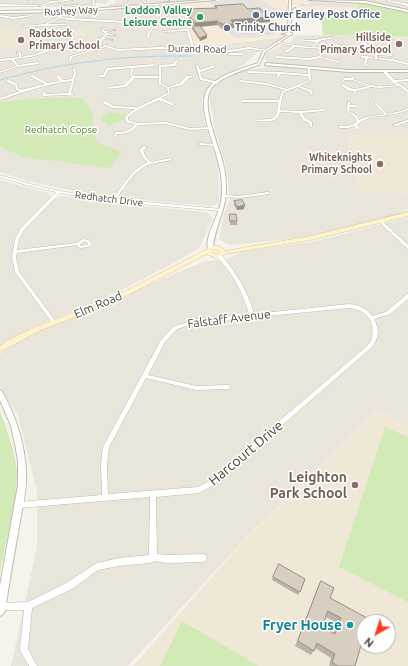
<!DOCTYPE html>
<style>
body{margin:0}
#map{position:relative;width:408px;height:666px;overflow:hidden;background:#f6f3ec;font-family:Ubuntu,sans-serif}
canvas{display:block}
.north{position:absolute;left:356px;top:614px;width:40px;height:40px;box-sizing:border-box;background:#fff;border:1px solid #b7b4b0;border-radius:50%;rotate:219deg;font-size:11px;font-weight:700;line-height:16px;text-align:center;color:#4b4439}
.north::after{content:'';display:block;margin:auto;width:14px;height:18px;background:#fc3f1d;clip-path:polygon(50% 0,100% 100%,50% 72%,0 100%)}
</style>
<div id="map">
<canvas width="408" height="666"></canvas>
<div class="north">N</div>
</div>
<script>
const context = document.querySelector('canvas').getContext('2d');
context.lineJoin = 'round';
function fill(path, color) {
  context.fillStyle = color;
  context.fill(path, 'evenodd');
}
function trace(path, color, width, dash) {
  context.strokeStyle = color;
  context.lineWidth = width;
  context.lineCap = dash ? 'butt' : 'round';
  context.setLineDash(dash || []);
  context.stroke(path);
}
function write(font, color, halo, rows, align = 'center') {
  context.font = font + ' Ubuntu,sans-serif';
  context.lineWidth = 3;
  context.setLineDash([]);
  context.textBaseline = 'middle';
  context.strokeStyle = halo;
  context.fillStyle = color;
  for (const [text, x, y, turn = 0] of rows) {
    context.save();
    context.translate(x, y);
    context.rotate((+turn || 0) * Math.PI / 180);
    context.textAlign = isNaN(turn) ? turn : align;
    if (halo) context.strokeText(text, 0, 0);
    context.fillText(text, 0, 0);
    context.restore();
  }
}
fill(new Path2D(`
 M 5,0 L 108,0 L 106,4 L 96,3 L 92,5 L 47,7 L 45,4 L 36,6 L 0,5 L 0,3 Z
 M 116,0 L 212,0 L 108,7 L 110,4 L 114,4 Z
 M 366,0 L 408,0 L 408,9 L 374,3 Z
 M 182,4 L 191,48 L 284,37 L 257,53 L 245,64 L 223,76 L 208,88 L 202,99 L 204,121 L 218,165 L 219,199 L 217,204 L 210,206 L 122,198 L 120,196 L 112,195 L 107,196 L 94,195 L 27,181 L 0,172 L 0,13 L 58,14 L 107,12 L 109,10 Z
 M 323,35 L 408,38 L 408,209 L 392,217 L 310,237 L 231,245 L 219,240 L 224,214 L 230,199 L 226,166 L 215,129 L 209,95 L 217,84 L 240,72 L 266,67 L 269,63 L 265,59 L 265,54 L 282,45 L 291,43 L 294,36 Z
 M 0,180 L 48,193 L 49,196 L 57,198 L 62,196 L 101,202 L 206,212 L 213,218 L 199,248 L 172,264 L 108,297 L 34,327 L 0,345 Z
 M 408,217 L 408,426 L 378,409 L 241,543 L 128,666 L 11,666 L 37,547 L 37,491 L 18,416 L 0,386 L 0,354 L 28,335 L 203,262 L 230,258 L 241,252 L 316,241 Z`), '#eae5da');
fill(new Path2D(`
 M 221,0 L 286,0 L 289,8 L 286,9 L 289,12 L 285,33 L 282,34 L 285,36 L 193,47 L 182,3 Z
 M 292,0 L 303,0 L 358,3 L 356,9 L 350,14 L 350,16 L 306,13 L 292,6 Z`), '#f7ead8');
fill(new Path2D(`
 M 7,28 L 17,30 L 89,28 L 84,38 L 45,39 L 39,41 L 38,43 L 0,50 L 0,32 Z
 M 344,134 L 408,137 L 408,194 L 361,192 Z
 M 378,409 L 408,426 L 408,666 L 133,666 L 241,544 ZM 364,622 L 388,622 L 388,646 L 364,646 Z`), '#efe8d6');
fill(new Path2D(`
 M 358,3 L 408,11 L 408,37 L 323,35 L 321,14 L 350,16 L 356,9 Z
 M 41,98 L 83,98 L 93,115 L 92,122 L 97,142 L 121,152 L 110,168 L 24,157 L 0,147 L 0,102 Z
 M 109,112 L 120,114 L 126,113 L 124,120 L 111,125 L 107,125 L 105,122 L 102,121 L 102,115 L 107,114 Z
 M 0,412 C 6,424 17,461 17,473 C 16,507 6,540 0,573 Z
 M 385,427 L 408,437 L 408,602 L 339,567 Z
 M 182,621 L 259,666 L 160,666 Z`), '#d2eab5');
fill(new Path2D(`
 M 226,0 L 258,0 L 285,13 L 274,19 L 260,10 L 245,7 L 215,9 L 210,2 Z
 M 310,2 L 356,4 L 355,7 L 300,6 L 300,4 L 309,4 Z
 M 270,23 L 275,25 L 275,34 L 259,37 L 236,38 L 232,36 L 227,30 L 238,29 L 235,26 Z`), '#e5e3e0');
trace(new Path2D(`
 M 0,80 C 63,62 127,55 192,56`), '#a9d4f2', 1);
const minor = new Path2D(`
 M 0,0 L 3,0 L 2,1 Z
 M 27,0 L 30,0 L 29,1 Z
 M 67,0 L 74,0 L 51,3 L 41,6 L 39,6 L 51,1 Z
 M 92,0 L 94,0 L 95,5 L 79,6 L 93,4 Z
 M 131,0 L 133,0 L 127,5 L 128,7 L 126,7 L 125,5 Z
 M 141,0 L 143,0 L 147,3 L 145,3 Z
 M 166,0 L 170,1 L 165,1 Z
 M 388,0 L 408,4 L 408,6 L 387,1 Z
 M 0,4 L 38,5 L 39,6 L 0,6 Z
 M 156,4 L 160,8 L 179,6 L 180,7 L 160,10 L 165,11 L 169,16 L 168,17 L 163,11 L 158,10 L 142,12 L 140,14 L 138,14 L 140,11 L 158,9 L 155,5 Z
 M 77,5 L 78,6 L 60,7 L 61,6 Z
 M 61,11 L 62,12 L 61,17 L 69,18 L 126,21 L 151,20 L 155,23 L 173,23 L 157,24 L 150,33 L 149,38 L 148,39 L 147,38 L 148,33 L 155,24 L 151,22 L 126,23 L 69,20 L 60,18 L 48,24 L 66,24 L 67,25 L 22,27 L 21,26 L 45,24 L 59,17 L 60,12 Z
 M 0,15 L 13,17 L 32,15 L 33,16 L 13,19 L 0,17 Z
 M 102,28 L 105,31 L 116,30 L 106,32 L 107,33 L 116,35 L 107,35 L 104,38 L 113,40 L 103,39 L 101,44 L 118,49 L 160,47 L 192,49 L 187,31 L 163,32 L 162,31 L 187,29 L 188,28 L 189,29 L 195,49 L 224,51 L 249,47 L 267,50 L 266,51 L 249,49 L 224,53 L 195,51 L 195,52 L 194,53 L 192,51 L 160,49 L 118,51 L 106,47 L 72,57 L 71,61 L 69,61 L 70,56 L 105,46 L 100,45 L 84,47 L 83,46 L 99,43 L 101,39 L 98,38 L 102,38 L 105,34 L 101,29 Z
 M 333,37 L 334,38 L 319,41 L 314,47 L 339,49 L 342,48 L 341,45 L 343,45 L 344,48 L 339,51 L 324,49 L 321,57 L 340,61 L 340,63 L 320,58 L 309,60 L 276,58 L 275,57 L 276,56 L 309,58 L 319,56 L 322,49 L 295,47 L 286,53 L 285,51 L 293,46 L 278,43 L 279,42 L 295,45 L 312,47 L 316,42 L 305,41 L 304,40 L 317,40 L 318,39 Z
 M 358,40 L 364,41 L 367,44 L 377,53 L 393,55 L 392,56 L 377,55 L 377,58 L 392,59 L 408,63 L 408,65 L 392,61 L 368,58 L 366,64 L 369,65 L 368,66 L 364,65 L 365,58 L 361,58 L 361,56 L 367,56 L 375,58 L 375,54 L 365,45 L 362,42 L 357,41 Z
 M 69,42 L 74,43 L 62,45 L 50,51 L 31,57 L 14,59 L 18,65 L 38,62 L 39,64 L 17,67 L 0,73 L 0,71 L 16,66 L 12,60 L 0,61 L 0,59 L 19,57 L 19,54 L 16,53 L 21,52 L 21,57 L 35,54 L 46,50 L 37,48 L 48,49 L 60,44 Z
 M 229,53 L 242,53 L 243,54 L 242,55 L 228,55 Z
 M 176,60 L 178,61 L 175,66 L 161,67 L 161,83 L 168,87 L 180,83 L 187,76 L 192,76 L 193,77 L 189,78 L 182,85 L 169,88 L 170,94 L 161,98 L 173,103 L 173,105 L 171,105 L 159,100 C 148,105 137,109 128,117 L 128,120 L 137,123 L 166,122 L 190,128 L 211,127 L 213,128 L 212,129 L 190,130 L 166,124 L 138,125 C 132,132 126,134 117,134 L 116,137 L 114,137 L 115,132 C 124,132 129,132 135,124 L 126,122 L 125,117 L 135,109 L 113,108 L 103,103 L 103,101 L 105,101 L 114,106 L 135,107 L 136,108 L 168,93 L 167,88 L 159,84 L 159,78 L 135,78 L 126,87 L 107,89 L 107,87 L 108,87 L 124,85 L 132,77 L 130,75 L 131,68 L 108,70 L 105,77 L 100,77 L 99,76 L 99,75 L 103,75 L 106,69 L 107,68 L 154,64 L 155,66 L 133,68 L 132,75 L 135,76 L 159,76 L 159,65 L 173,64 Z
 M 196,65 L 198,65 L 200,70 L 215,65 L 215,67 L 200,72 L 202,78 L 218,82 L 218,84 L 200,80 Z
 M 308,67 L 310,68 L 311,80 L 300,86 L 313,91 L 312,94 L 310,95 L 310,92 L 298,87 L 284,92 L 282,98 L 280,110 L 300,111 L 325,109 L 325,110 L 324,111 L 302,113 L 305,118 L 312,122 L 312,127 L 310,127 L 309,123 L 303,120 L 299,113 L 280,112 C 277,123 267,122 257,121 L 256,120 C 260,119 263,120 267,119 C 279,119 277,112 278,102 L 242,102 L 241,101 L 242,100 L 279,100 L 282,91 L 285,90 L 267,85 L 241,82 L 240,81 L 240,80 L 267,83 L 287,89 L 297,85 L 309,80 L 308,76 L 281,74 L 277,79 L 276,78 L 278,74 L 248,73 L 247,71 L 280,72 L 308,74 Z
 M 74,68 L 75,69 L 76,73 L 71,93 L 73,93 L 73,95 L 69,96 L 68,95 L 43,96 L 42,95 L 45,91 L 46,92 L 45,94 L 68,93 L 72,81 C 46,84 24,92 0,100 L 0,98 L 20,91 L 16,90 L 15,85 L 7,82 L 7,80 L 9,80 L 17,84 L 18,89 L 21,89 L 21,90 L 45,84 L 31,77 L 31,75 L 33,75 L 47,83 L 60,81 L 56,76 L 59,74 L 60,75 L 59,76 L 63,80 L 72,79 L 74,73 L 73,69 Z
 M 384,71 L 386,71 L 394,80 L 408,79 L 408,81 L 396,82 L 408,90 L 408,92 L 399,86 L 380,88 L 369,87 L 369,88 L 356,91 L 356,92 L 355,93 L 354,92 L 354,91 L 349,91 L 341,85 L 343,84 C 354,91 356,89 368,86 L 352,80 L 344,80 L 343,79 L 344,78 L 351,78 L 353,76 L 354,77 L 353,79 C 371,86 378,88 397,85 L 392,82 L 384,73 Z
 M 348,102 L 350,102 L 350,105 L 356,105 L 357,106 L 356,107 L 350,107 L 349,111 L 357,116 L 359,120 L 366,117 L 384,114 L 375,104 L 375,102 L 376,102 L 387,114 L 401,111 L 408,108 L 408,110 C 391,118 371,112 357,125 L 360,128 L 359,129 L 357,129 L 354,126 L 349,128 L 339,128 L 339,126 L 340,126 C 347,126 352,126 357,122 L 355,117 L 347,111 L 347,106 Z
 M 407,120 L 408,120 L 408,122 L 395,126 L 393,125 Z
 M 199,143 L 216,144 L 218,145 L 216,146 L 200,145 L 199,145 Z
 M 144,146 L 147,147 L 143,150 L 146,157 L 151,162 L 171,158 L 173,159 C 166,162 158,162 151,164 C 134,169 126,186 116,199 L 221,209 L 223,210 L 221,211 C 167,206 113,203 60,193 L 24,230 L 19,239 L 17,250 L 77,243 L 83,239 L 89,240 L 92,244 L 89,247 L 80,248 L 79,248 L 77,245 L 17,253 L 16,257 L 19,272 L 57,323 L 57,324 L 53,324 L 15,272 L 12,257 L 15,239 L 21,228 L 56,192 L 26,185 L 0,177 L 0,175 C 10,178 20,181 30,184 C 57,191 85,196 113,199 C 124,184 131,170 148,162 L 144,159 L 139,150 ZM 84,241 L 87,242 L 88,244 L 87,245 L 81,246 L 80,244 Z
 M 268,192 L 270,193 L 269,194 L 240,198 L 224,197 L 222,196 L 224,195 L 240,196 Z
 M 379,220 L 381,220 L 408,245 L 408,248 L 407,248 L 379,222 Z
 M 217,255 L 221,255 C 236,271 248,292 254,314 L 349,304 C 359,305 367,308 372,316 L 386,312 L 406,295 L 408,294 L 408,299 L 390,314 L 374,319 C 380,331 379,338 371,348 L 212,486 L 199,493 L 156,497 L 157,554 L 168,555 L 203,554 L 206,555 L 207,558 L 206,561 L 203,562 L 168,563 L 154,561 L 150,563 L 119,566 L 98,570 L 72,589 L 32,608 L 28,649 L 37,666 L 29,666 L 20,650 L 24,610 L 1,610 L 0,609 L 0,603 L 28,602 L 66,583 L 97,563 L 119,558 L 149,555 L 150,497 L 19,508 L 17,507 L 16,505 L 17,503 L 19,502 L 102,495 L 101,464 L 103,447 L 161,340 L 173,327 L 196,319 L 249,314 C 243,293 233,273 217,257 ZM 349,308 C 365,309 376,321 372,337 C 372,340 369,343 367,346 L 208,482 L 198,487 L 108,494 L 107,464 L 109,447 L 146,378 L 196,390 L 227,389 L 229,389 L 230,387 L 229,385 L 227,385 L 196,386 L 148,375 L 165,342 L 177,329 L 196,323 Z`);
const tertiary = new Path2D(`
 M 205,0 L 215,0 L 77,12 L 0,13 L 0,11 L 77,10 Z
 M 289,0 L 291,0 L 291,11 L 294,10 L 294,9 L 295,8 L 297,10 L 291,13 L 290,33 L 292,33 L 292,35 L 290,35 L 265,52 L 259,65 C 246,69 218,78 211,89 C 200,105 219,146 223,163 C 225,171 226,179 226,187 C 227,209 214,227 213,249 L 212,250 L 208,250 C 205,237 215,222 219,209 C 221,203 222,197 222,191 C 222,181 221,171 218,161 C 214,143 195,103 209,87 C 219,75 243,68 258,63 L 263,51 L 288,35 L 282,34 L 288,33 Z
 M 309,0 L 365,1 L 408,10 L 408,12 L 365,3 Z
 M 266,63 L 349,70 L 408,70 L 408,72 L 349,72 L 265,65 Z
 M 0,390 L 2,391 C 16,417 25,443 26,472 C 27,491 22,509 19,527 C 14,555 9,583 5,611 L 3,614 L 0,616 L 0,586 L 18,485 L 18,461 L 16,449 L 11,426 L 0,400 Z`);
const secondary = new Path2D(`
 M 408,212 L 408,216 L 311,240 L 225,254 L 215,258 L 207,254 L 122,298 L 96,309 L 41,330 L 0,352 L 0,346 L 10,339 L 36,327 L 91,306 L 118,295 L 213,246 C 217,245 223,247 225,251 L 311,236 ZM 215,249 L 220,252 L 219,253 L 216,254 L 212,252 L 212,251 Z`);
trace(minor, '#c2bbae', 1);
trace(tertiary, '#c2bbae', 2);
trace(secondary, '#d6c79b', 1);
fill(minor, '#fff');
fill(tertiary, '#fff');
fill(secondary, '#fff3cd');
fill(new Path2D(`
 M 215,6 L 248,9 L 270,17 L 270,22 L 234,24 L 234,28 L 222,29 L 217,25 L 201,27 L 207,35 L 207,38 L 200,41 L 192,29 L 192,26 L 194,26 L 189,20 L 189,16 L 187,13 L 187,9 L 215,8 Z
 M 234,201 L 244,209 L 237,210 L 234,205 Z
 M 230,214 L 237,221 L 237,225 L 230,225 Z
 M 273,577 L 305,579 L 298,595 L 272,580 Z
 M 321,581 L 330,598 L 369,619 L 355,666 L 329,666 L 331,658 L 315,648 L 311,655 L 295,646 ZM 326,617 L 337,623 L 334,633 L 323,627 Z`), '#bab2a6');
fill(new Path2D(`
 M 270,17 L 270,22 L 234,24 L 234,28 L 222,29 L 222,24 L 231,20 Z
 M 217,21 L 217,25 L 195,27 L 195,23 Z
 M 207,35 L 207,38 L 200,41 L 200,38 Z
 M 245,205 L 244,209 L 237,210 L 237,207 Z`), '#979187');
const building = new Path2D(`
 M 243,4 L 248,9 L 259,8 L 270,17 L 231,20 L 234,24 L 222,24 L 217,21 L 195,23 L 189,16 L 191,15 L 187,9 L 217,8 L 215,6 Z
 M 192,26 L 200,26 L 207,35 L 200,38 Z
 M 242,200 L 245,205 L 237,207 L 234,201 Z
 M 230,214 L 236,214 L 237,221 L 230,221 Z
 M 279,564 L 305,579 L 300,592 L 273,577 Z
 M 321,581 L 334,588 L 330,598 L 369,619 L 368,622 L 364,622 L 364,635 L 355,666 L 338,666 L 332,662 L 335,654 L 317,643 L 314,651 L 298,641 ZM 328,611 L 341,618 L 335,634 L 323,627 Z`);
fill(building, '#d8cfc1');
trace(building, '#979187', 1);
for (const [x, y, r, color] of [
 [256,15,4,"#5c6f8a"],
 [200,17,4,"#2e9e5b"],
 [227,28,4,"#6b7280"],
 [21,40,4,"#8d6e63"],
 [399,44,4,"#8d6e63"],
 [380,164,4,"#8d6e63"],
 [355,485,4,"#8d6e63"],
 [350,625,4,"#0f9aa8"]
]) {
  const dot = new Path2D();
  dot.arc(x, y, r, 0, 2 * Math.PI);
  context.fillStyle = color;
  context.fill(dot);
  trace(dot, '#fff', 1.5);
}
write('10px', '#4b4439', '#fff', [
 ["Rushey Way",71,11,-3],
 ["Durand Road",197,49,1],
 ["Redhatch Drive",109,199,7]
]);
write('bold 10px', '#27864d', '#fff', [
 ["Loddon Valley",192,11],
 ["Leisure Centre",192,23]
], 'right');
write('bold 10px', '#4e5e75', '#fff', [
 ["Lower Earley Post Office",264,15]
], 'left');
write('bold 10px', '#5b616d', '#fff', [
 ["Trinity Church",235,28]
], 'left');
write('bold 10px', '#785e54', '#fff', [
 ["Radstock",29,34,"left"],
 ["Primary School",29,46,"left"],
 ["Hillside",391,38],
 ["Primary School",391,50],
 ["Whiteknights",372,158],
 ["Primary School",372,170]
], 'right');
write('10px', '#4a7f2a', '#fff', [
 ["Redhatch Copse",61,130]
]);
write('12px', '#4b4439', '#fff', [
 ["Elm Road",98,305,-23],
 ["Falstaff Avenue",229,319,-7]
]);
write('14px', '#4b4439', '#fff', [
 ["Harcourt Drive",246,453,-40]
]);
write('bold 14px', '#785e54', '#fff', [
 ["Leighton",347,477],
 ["Park School",347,493]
], 'right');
write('bold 14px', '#0d838f', '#fff', [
 ["Fryer House",342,625]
], 'right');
</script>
